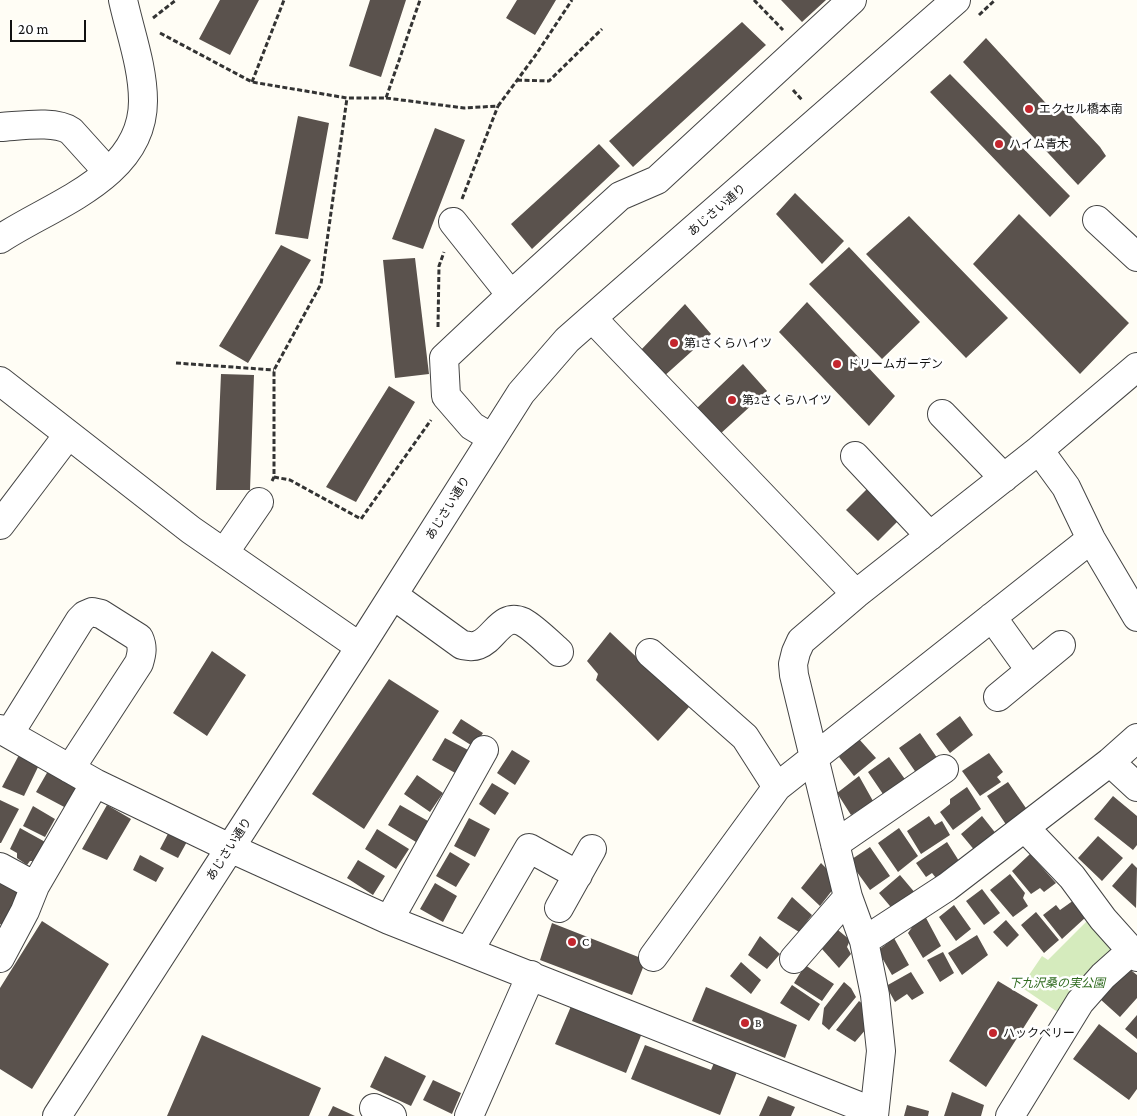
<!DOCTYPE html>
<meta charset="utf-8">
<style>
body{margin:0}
#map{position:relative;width:1137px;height:1116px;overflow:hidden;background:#fffdf5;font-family:"Crimson Pro",serif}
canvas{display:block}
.scale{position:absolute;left:10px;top:20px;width:76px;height:22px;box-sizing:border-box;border:2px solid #111;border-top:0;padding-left:6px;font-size:15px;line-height:18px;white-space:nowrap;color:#111;-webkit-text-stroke:4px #fff;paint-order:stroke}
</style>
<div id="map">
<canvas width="1137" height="1116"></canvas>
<div class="scale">20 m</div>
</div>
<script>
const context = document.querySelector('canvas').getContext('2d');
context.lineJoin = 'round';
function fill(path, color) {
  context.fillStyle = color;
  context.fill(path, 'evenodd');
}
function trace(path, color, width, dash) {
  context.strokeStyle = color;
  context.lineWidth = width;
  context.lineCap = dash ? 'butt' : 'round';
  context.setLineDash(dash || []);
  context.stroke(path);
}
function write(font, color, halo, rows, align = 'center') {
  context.font = font + ' "Crimson Pro","Noto Sans JP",serif';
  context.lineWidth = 5;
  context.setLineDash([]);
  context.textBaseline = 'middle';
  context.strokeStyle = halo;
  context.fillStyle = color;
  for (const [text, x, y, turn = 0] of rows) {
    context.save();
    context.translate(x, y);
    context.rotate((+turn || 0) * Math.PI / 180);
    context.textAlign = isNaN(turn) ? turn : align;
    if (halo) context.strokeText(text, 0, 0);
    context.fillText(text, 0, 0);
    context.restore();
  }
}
fill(new Path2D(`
 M 1089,919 L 1111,945 L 1111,957 L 1062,1015 L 1021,987 L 1042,956 L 1048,960 Z`), '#d5ebbd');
fill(new Path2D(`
 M 220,0 L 259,0 L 230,55 L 199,39 Z
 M 370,0 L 406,0 L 381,77 L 349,66 Z
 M 517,0 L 556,0 L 535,35 L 506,18 Z
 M 781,0 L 826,0 L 802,22 Z
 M 742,22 L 766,45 L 633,167 L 609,141 Z
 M 986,38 L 1054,112 L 1062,106 L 1100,147 L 1106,156 L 1078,185 L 963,62 Z
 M 950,74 L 1070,196 L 1050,217 L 930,92 Z
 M 298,116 L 329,123 L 308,239 L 275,234 Z
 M 435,128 L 465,140 L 423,249 L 392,239 Z
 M 599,144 L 620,166 L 532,249 L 511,224 Z
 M 795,193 L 844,241 L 822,264 L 776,214 Z
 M 1019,214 L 1129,323 L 1080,374 L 973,264 Z
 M 909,216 L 1008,318 L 966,358 L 866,254 Z
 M 281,245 L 311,260 L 248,363 L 219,346 Z
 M 849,247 L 920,322 L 882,359 L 809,284 Z
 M 415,258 L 429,374 L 395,378 L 383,260 Z
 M 807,302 L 895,396 L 869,426 L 779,332 Z
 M 685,304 L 711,334 L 662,378 L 639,352 Z
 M 743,364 L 767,391 L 719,435 L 696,409 Z
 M 221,374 L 254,375 L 250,490 L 216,490 Z
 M 389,386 L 415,402 L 356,502 L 326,487 Z
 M 870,486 L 901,518 L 878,541 L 846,510 Z
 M 610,632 L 689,707 L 658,741 L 596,680 L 598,674 L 587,661 Z
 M 212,651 L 246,675 L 207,736 L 173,713 Z
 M 389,679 L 439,711 L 364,829 L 312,794 Z
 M 960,716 L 973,735 L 950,753 L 936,734 Z
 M 461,719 L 483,733 L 474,747 L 452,733 Z
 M 920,733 L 940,762 L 919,777 L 899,748 Z
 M 445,738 L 470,751 L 457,774 L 432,760 Z
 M 859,739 L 876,758 L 854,776 L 839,757 Z
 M 512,750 L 530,761 L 515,785 L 497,773 Z
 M 989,753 L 1003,772 L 997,777 L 1001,782 L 980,796 L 962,771 Z
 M 19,755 L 39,765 L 24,796 L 2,787 Z
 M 889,757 L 907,782 L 885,797 L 868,772 Z
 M 48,771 L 79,789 L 68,809 L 36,792 Z
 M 417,775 L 443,793 L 430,812 L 404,794 Z
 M 859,776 L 873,801 L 851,815 L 837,793 Z
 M 1008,782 L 1028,811 L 1007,826 L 987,796 Z
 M 492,783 L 509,793 L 495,815 L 479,804 Z
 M 967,787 L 981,809 L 953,830 L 940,812 L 950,804 L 950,799 Z
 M 1113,796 L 1137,816 L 1137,845 L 1133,850 L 1094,819 Z
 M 0,800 L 19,809 L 1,843 L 0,843 Z
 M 107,805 L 131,819 L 107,860 L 82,849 Z
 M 400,805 L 428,821 L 416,842 L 388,825 Z
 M 33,806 L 55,819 L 45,837 L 23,826 Z
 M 929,816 L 935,825 L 942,821 L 950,835 L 921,854 L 907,831 Z
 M 982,816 L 997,835 L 976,852 L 961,834 Z
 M 469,818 L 490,829 L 475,857 L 454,846 Z
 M 20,828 L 47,843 L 39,861 L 30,861 L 27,865 L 17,858 L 17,853 L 10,849 Z
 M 171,828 L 189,838 L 178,858 L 160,849 Z
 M 899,828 L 918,856 L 898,872 L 878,843 Z
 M 377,829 L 409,849 L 396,869 L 365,849 Z
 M 1098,836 L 1123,858 L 1102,881 L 1078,858 Z
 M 947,842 L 959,861 L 936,878 L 932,873 L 926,877 L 916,863 Z
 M 870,847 L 890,876 L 870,890 L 849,861 Z
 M 450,852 L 470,864 L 456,887 L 436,876 Z
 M 1030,854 L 1056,883 L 1044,892 L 1040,888 L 1031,894 L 1012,871 Z
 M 140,855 L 164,868 L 156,882 L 133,870 Z
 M 358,860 L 385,876 L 373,895 L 347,878 Z
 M 821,863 L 827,869 L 834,888 L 820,906 L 801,888 Z
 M 1132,863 L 1137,868 L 1136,908 L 1112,886 Z
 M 1010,874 L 1025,893 L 1023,898 L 1028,906 L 1013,917 L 990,890 Z
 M 900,875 L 916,894 L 895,912 L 879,893 Z
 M 4,878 L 23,889 L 2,925 L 0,924 L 0,884 Z
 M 435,883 L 457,896 L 443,922 L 420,909 Z
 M 982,889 L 1000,913 L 984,925 L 966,901 Z
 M 792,897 L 812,915 L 799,932 L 777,918 Z
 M 1074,900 L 1086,917 L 1062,939 L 1043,915 L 1056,905 L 1060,910 Z
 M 954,905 L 971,929 L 956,941 L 939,917 Z
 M 1036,912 L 1059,940 L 1044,953 L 1021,925 Z
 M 925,916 L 941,946 L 923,958 L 908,933 L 915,923 Z
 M 1006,920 L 1019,935 L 1007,947 L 993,932 Z
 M 42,921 L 109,964 L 32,1089 L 0,1069 L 0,988 Z
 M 552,923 L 646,960 L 632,995 L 540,960 Z
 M 838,930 L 850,940 L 847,947 L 851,954 L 839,968 L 822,949 Z
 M 977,935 L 988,955 L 962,975 L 948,953 Z
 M 760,936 L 780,954 L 767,969 L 748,955 Z
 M 894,938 L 909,965 L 892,975 L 881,956 L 880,949 Z
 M 943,952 L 954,973 L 940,982 L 927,960 Z
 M 741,962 L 761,980 L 751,994 L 730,976 Z
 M 805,965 L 834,984 L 822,1001 L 794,983 Z
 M 1128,968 L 1137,975 L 1137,998 L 1120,1017 L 1100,999 Z
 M 911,972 L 924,993 L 912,1000 L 907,994 L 895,1002 L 886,986 Z
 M 998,981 L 1038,1005 L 986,1087 L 949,1061 Z
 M 844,982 L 851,988 L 856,997 L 829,1030 L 822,1024 L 824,1008 Z
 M 792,985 L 820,1004 L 809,1021 L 780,1003 Z
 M 706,987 L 797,1025 L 785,1058 L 692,1021 Z
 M 859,1001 L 864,1005 L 867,1028 L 855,1042 L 836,1030 Z
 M 572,1004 L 642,1033 L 626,1073 L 555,1044 Z
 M 1137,1015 L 1137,1039 L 1125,1029 Z
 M 1099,1024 L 1137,1053 L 1137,1089 L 1129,1100 L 1073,1059 Z
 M 202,1035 L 321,1088 L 309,1116 L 167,1116 Z
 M 645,1045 L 711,1070 L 716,1058 L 739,1067 L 720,1115 L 631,1079 Z
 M 385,1056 L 426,1076 L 411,1106 L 370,1087 Z
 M 433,1080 L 461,1093 L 452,1114 L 423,1100 Z
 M 952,1092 L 984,1105 L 981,1116 L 944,1116 Z
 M 768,1096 L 795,1107 L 791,1116 L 759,1116 Z
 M 907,1105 L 929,1111 L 928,1116 L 904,1116 Z
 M 333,1106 L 355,1116 L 328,1116 Z`), '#5a524d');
const minor = new Path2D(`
 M 0,127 C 20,126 55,120 71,131 L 108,172
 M 1097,220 L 1137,257
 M 453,222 L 511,295
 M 0,239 C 53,204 143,177 143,101 C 143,67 130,32 123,0
 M 592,318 L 856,594
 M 0,381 L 191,530 L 360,647
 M 942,414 L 1004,478
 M 492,438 L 472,426 L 446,396 L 444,358 L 511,295 L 620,196 L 657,180 L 852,0
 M 1039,450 L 1066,487 L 1091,539 L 1137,617
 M 855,456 L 930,536
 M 0,525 L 68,435
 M 224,553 L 259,502
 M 393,595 L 462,645 C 468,646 473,647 478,645 C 495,639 501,612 523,622 C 534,628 549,643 559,652
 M 992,617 L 1030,670
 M 650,653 L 745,737 L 777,787
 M 998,697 L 1061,645
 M 0,729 L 95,783 L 230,848 L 389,920 L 874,1112
 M 9,734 L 80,620 L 85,615 L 92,612 L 101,614 L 139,638 C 143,647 142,653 139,663 L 70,769
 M 1110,762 L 1137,787
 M 1025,828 L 1072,877 L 1103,919 L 1137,957
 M 835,844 L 944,769
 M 0,867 L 35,886
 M 559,908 L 592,849
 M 389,920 L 484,750
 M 864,941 L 947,887 L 1110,762 L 1137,738
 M 469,951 L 529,848 L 578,875
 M 653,957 L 777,787 L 1091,539
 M 0,958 L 25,911 L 35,886 L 95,783
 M 794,959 L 848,897
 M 374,1108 L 392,1116
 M 57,1116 L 360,647 L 521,393 L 567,340 L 592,318 L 956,0
 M 469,1116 L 531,975
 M 874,1116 L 881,1051 L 875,995 L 864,941 L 848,897 L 794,675 L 793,664 L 796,652 L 801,641 L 856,594 L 1039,450 L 1137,367
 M 1010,1116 L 1080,1002 L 1103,976 L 1131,951`);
trace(minor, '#444', 30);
trace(new Path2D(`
 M 754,0 L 783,30
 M 979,15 L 995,0
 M 153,18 L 176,0
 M 160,33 L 252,82 L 347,98 L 386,98 L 420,0
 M 517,80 L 549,81 L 602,29
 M 252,82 L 284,0
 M 793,90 L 802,100
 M 386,98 L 464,108 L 498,106 L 535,56 L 572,0
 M 462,199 L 498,106
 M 438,327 L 439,266 L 444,252
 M 176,363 L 274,370
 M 274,477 L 290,480 L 361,519 L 431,420
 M 272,481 L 274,477 L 274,370 L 321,284 L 347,98`), '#333', 3, [5, 2.5]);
trace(minor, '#fff', 28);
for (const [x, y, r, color] of [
 [1029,109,5,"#c4262e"],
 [999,144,5,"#c4262e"],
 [674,343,5,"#c4262e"],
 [837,364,5,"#c4262e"],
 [732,400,5,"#c4262e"],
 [572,942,5,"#c4262e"],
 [745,1023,5,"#c4262e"],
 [993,1033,5,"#c4262e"]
]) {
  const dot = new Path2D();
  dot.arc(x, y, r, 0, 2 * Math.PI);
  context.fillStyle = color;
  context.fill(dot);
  trace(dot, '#fff', 2);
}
write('12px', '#111', '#fff', [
 ["エクセル橋本南",1039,109],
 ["ハイム青木",1009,144],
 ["第1さくらハイツ",684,343],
 ["ドリームガーデン",847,364],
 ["第2さくらハイツ",742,400],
 ["C",582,942],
 ["B",755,1023],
 ["ハックベリー",1003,1033]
], 'left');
write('12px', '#111', '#fff', [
 ["あじさい通り",717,210,-41],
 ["あじさい通り",448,508,-58],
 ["あじさい通り",229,849,-57]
]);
write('italic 12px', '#2f6b1f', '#fff', [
 ["下九沢桑の実公園",1057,983]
]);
</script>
